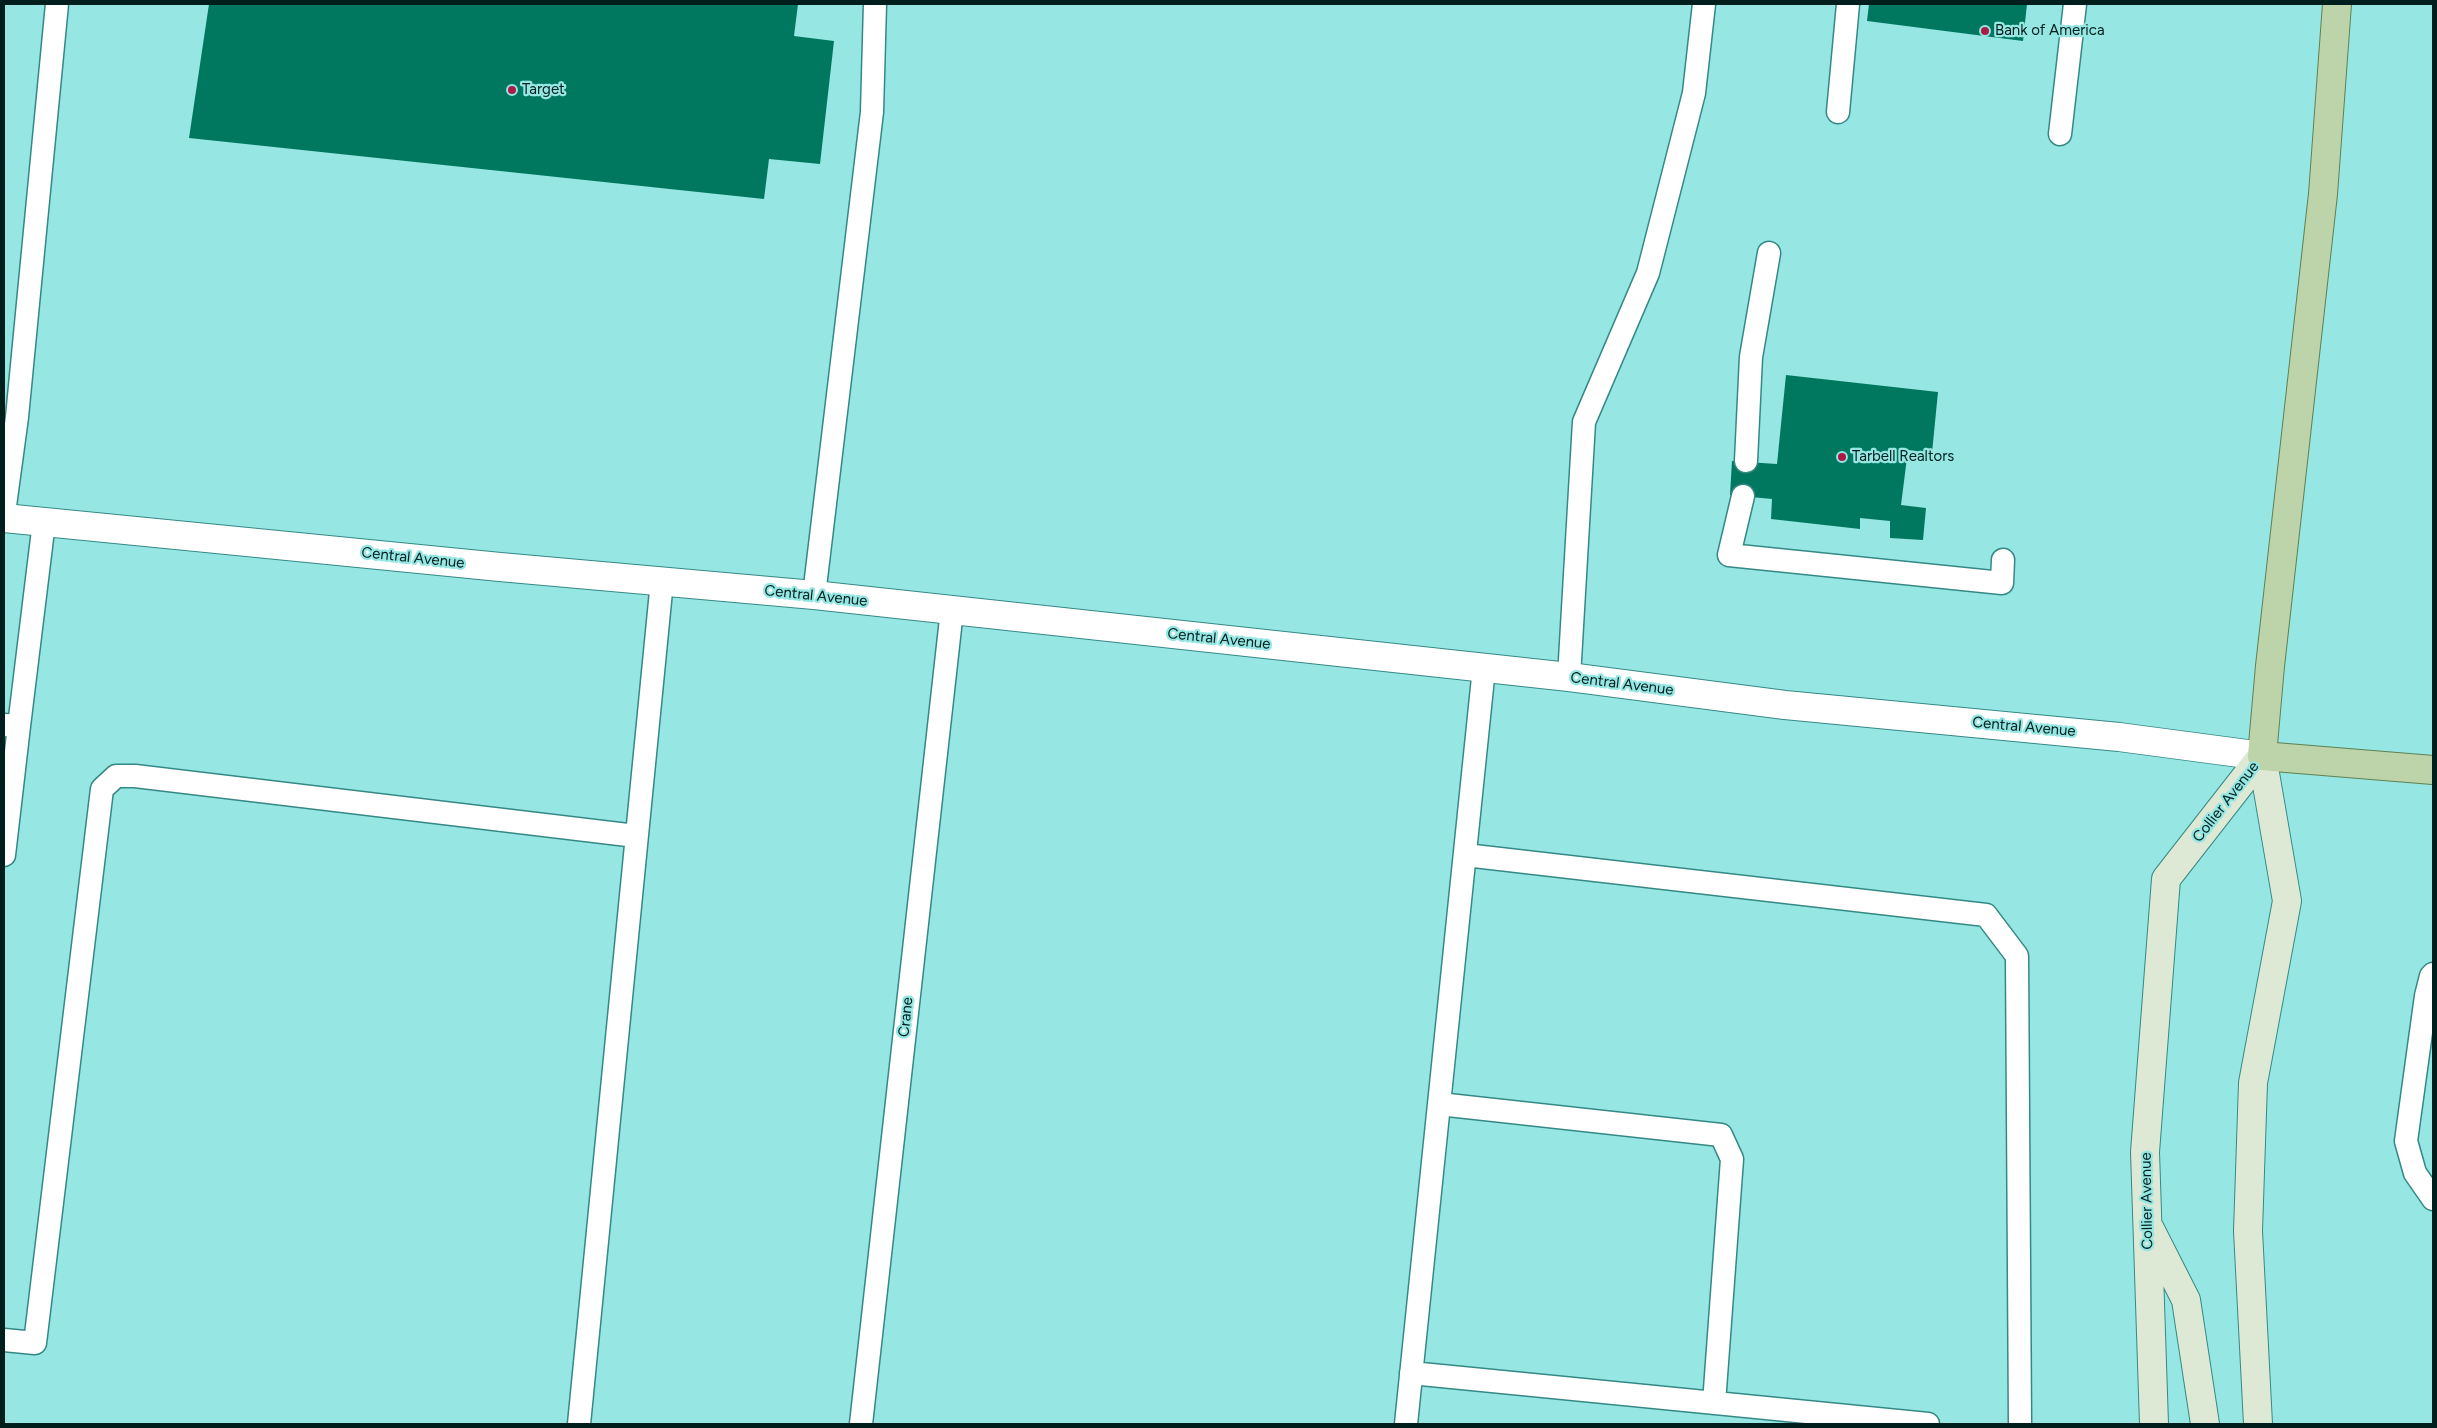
<!DOCTYPE html>
<style>
body{margin:0}
#map{position:relative;width:2437px;height:1428px;overflow:hidden;background:#96e7e3;font-family:Figtree,sans-serif}
canvas{display:block}
.frame{position:absolute;inset:0;border:5px solid #001e1c;pointer-events:none}
</style>
<div id="map">
<canvas width="2437" height="1428"></canvas>
<div class="frame"></div>
</div>
<script>
const context = document.querySelector('canvas').getContext('2d');
context.lineJoin = 'round';
function fill(path, color) {
  context.fillStyle = color;
  context.fill(path, 'evenodd');
}
function trace(path, color, width, dash) {
  context.strokeStyle = color;
  context.lineWidth = width;
  context.lineCap = dash ? 'butt' : 'round';
  context.setLineDash(dash || []);
  context.stroke(path);
}
function write(font, color, halo, rows, align = 'center') {
  context.font = font + ' Figtree,sans-serif';
  context.lineWidth = 4.5;
  context.setLineDash([]);
  context.textBaseline = 'middle';
  context.strokeStyle = halo;
  context.fillStyle = color;
  for (const [text, x, y, turn = 0] of rows) {
    context.save();
    context.translate(x, y);
    context.rotate((+turn || 0) * Math.PI / 180);
    context.textAlign = isNaN(turn) ? turn : align;
    if (halo) context.strokeText(text, 0, 0);
    context.fillText(text, 0, 0);
    context.restore();
  }
}
fill(new Path2D(`
 M 209,4 L 798,4 L 794,36 L 834,41 L 820,164 L 769,159 L 764,199 L 189,138 Z
 M 1869,4 L 2027,4 L 2023,41 L 1867,21 Z
 M 1786,375 L 1938,392 L 1932,453 L 1908,450 L 1901,505 L 1926,508 L 1923,540 L 1890,538 L 1890,521 L 1860,518 L 1860,529 L 1771,519 L 1772,499 L 1730,495 L 1732,461 L 1777,464 Z`), '#00785f');
const service = new Path2D(`
 M 1838,112 L 1848,4
 M 2060,134 L 2075,4
 M 1746,461 L 1751,357 L 1769,253
 M 1743,496 L 1729,555 L 2002,583 L 2003,560
 M 4,513 L 17,417 L 57,4
 M 814,595 L 872,112 L 875,4
 M 1569,677 L 1584,422 L 1648,273 L 1694,93 L 1704,4
 M 4,725 L 19,726 L 44,522
 M 4,855 L 19,726
 M 1465,855 L 1986,915 L 2017,956 L 2020,1424
 M 2433,974 L 2431,976 L 2426,996 L 2406,1141 L 2415,1173 L 2433,1199
 M 1439,1104 L 1721,1135 L 1732,1159 L 1714,1403
 M 4,1340 L 35,1343 L 102,789 L 116,776 L 135,776 L 636,836
 M 1411,1373 L 1928,1424
 M 579,1424 L 662,581
 M 861,1424 L 952,610
 M 1406,1424 L 1484,668`);
const minor = new Path2D(`
 M 4,518 L 500,567 L 814,595 L 1569,677 L 1785,705 L 2119,737 L 2262,756`);
const secondary = new Path2D(`
 M 2150,1229 L 2186,1300 L 2205,1424
 M 2154,1424 L 2145,1152 L 2166,879 L 2262,756
 M 2258,1424 L 2248,1231 L 2253,1083 L 2287,901 L 2262,756`);
const primary = new Path2D(`
 M 2337,4 L 2323,194 L 2270,666 L 2262,756 L 2433,770`);
trace(service, '#358985', 25);
trace(minor, '#358985', 30);
trace(secondary, '#358985', 30);
trace(primary, '#5e8154', 30);
trace(service, '#fff', 22);
trace(minor, '#fff', 28);
trace(secondary, '#dee9d5', 28);
trace(primary, '#bdd3aa', 28);
for (const [x, y, r, color] of [
 [1985,31,5,"#ae1a46"],
 [512,90,5,"#ae1a46"],
 [1842,457,5,"#ae1a46"]
]) {
  const dot = new Path2D();
  dot.arc(x, y, r, 0, 2 * Math.PI);
  context.fillStyle = color;
  context.fill(dot);
  trace(dot, '#96e7e3', 2);
}
write('15px', '#001e1c', '#96e7e3', [
 ["Bank of America",1995,31],
 ["Target",522,90],
 ["Tarbell Realtors",1852,457]
], 'left');
write('15px', '#001e1c', '#96e7e3', [
 ["Central Avenue",413,558,6],
 ["Central Avenue",816,596,6],
 ["Central Avenue",1219,639,6],
 ["Central Avenue",1622,684,7],
 ["Central Avenue",2024,727,5],
 ["Collier Avenue",2226,802,-52],
 ["Crane",906,1017,-84],
 ["Collier Avenue",2147,1201,-91]
]);
</script>
